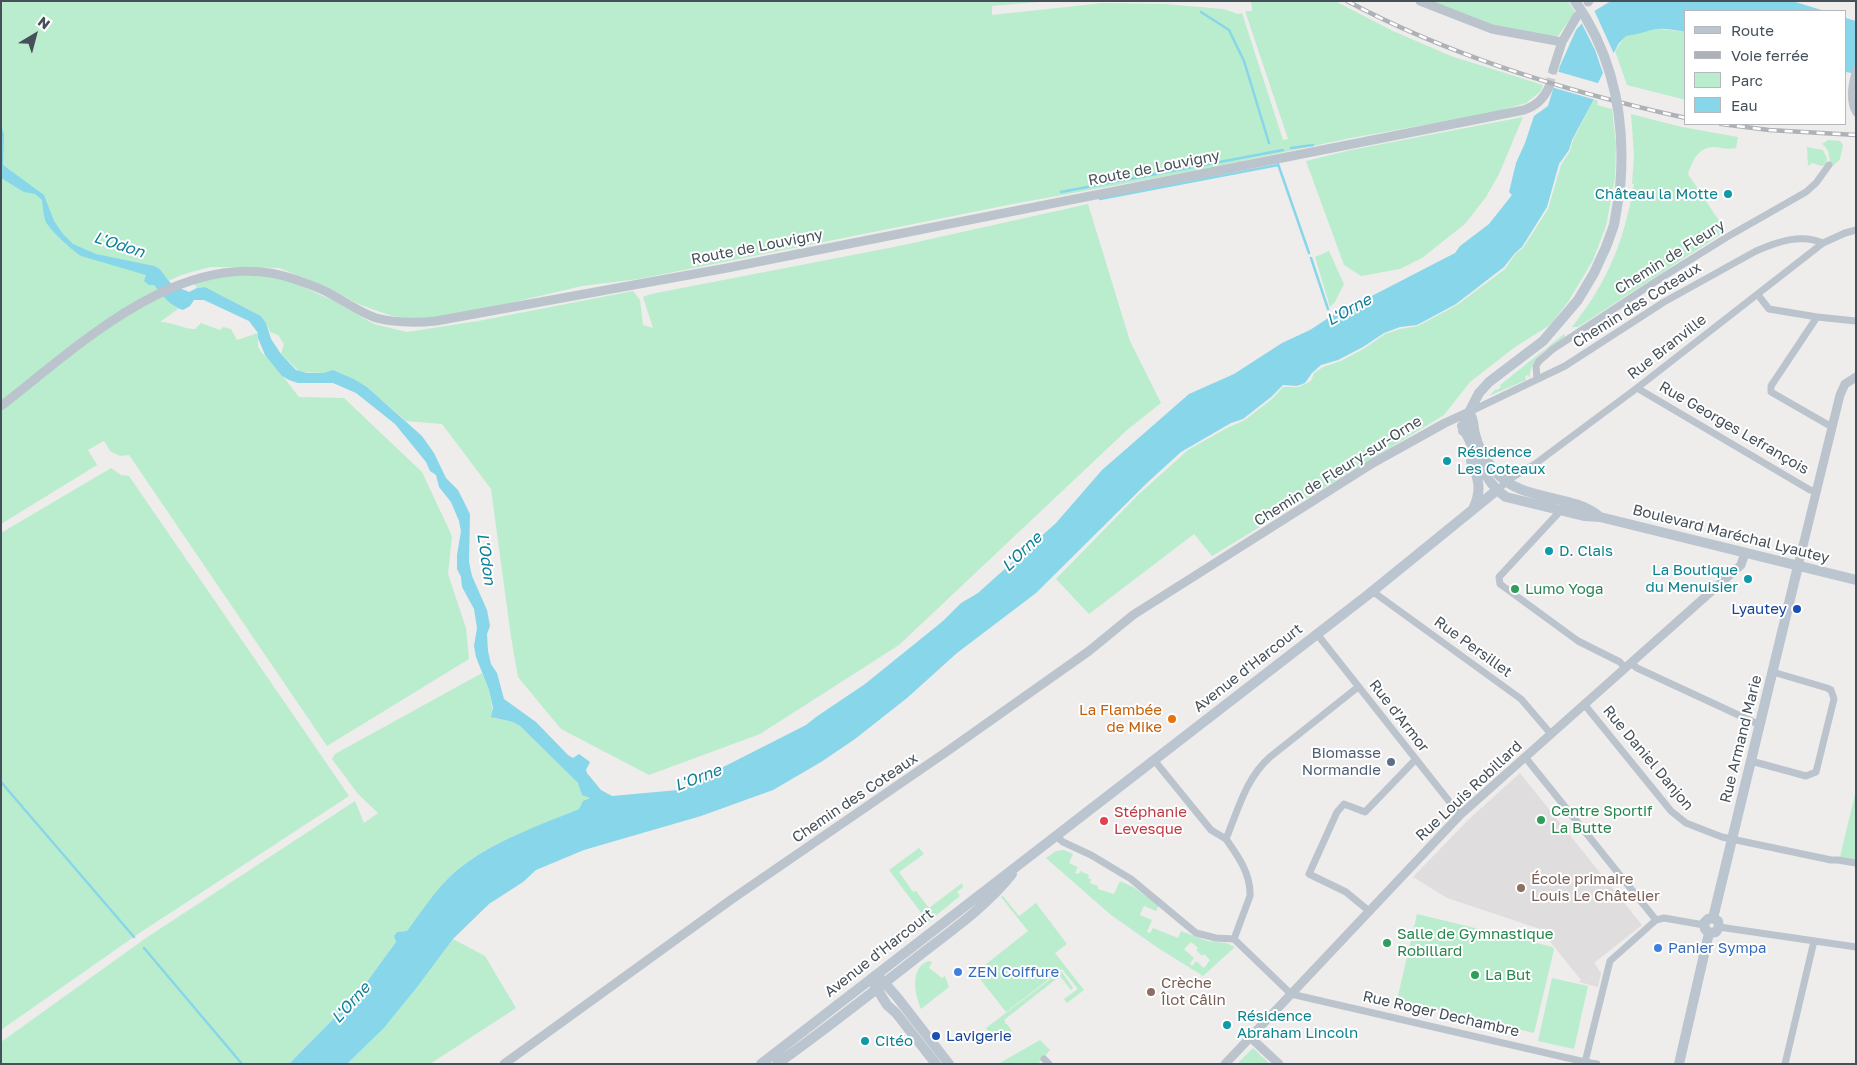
<!DOCTYPE html>
<meta charset="utf-8">
<style>
body{margin:0}
#map{position:relative;width:1857px;height:1065px;overflow:hidden;background:#efecec;font-family:"Golos Text",sans-serif}
canvas{display:block}
.frame{position:absolute;inset:0;border:2px solid #455059;pointer-events:none}
.legend{position:absolute;left:1684px;top:10px;width:162px;height:115px;box-sizing:border-box;background:#fff;border:1px solid #b5b9bd;margin:0;padding:6px 9px;list-style:none;font-size:15px;color:#455059}
.legend li{display:flex;align-items:center;gap:10px;height:25px}
.legend b{width:25px;border:1px solid #b5b9bd}
.north{position:absolute;left:10px;top:10px;width:50px;height:50px;-webkit-text-stroke:4px #fff;paint-order:stroke;rotate:37deg;font-size:14px;font-weight:700;line-height:20px;text-align:center;color:#455059}
.north::after{content:'';display:block;margin:auto;width:18px;height:22px;background:#455059;clip-path:polygon(50% 0,100% 100%,50% 72%,0 100%)}
</style>
<div id="map">
<canvas width="1857" height="1065"></canvas>
<div class="frame"></div>
<ul class="legend">
<li><b style="height:6px;background:#bac5d0"></b>Route</li>
<li><b style="height:6px;background:#aeb2b7"></b>Voie ferrée</li>
<li><b style="height:14px;background:#baedcd"></b>Parc</li>
<li><b style="height:14px;background:#88d6e9"></b>Eau</li>
</ul>
<div class="north">N</div>
</div>
<script>
const context = document.querySelector('canvas').getContext('2d');
context.lineJoin = 'round';
function fill(path, color) {
  context.fillStyle = color;
  context.fill(path, 'evenodd');
}
function trace(path, color, width, dash) {
  context.strokeStyle = color;
  context.lineWidth = width;
  context.lineCap = dash ? 'butt' : 'round';
  context.setLineDash(dash || []);
  context.stroke(path);
}
function write(font, color, halo, rows, align = 'center') {
  context.font = font + ' "Golos Text",sans-serif';
  context.lineWidth = 4;
  context.setLineDash([]);
  context.textBaseline = 'middle';
  context.strokeStyle = halo;
  context.fillStyle = color;
  for (const [text, x, y, turn = 0] of rows) {
    context.save();
    context.translate(x, y);
    context.rotate((+turn || 0) * Math.PI / 180);
    context.textAlign = isNaN(turn) ? turn : align;
    if (halo) context.strokeText(text, 0, 0);
    context.fillText(text, 0, 0);
    context.restore();
  }
}
fill(new Path2D(`
 M 1520,773 L 1642,925 L 1594,963 L 1601,973 L 1598,987 L 1579,982 L 1581,980 L 1540,929 L 1447,898 L 1413,877 L 1468,820 Z`), '#e0ddde');
fill(new Path2D(`
 M 1,1 L 1051,1 L 992,6 L 992,15 L 1103,3 L 1165,4 L 1223,9 L 1238,14 L 1242,13 L 1283,140 L 1288,139 L 1245,11 L 1252,11 L 1251,1 L 1335,1 L 1393,31 L 1451,56 L 1543,85 L 1541,91 L 1526,103 L 1492,113 L 1351,138 L 1200,170 L 1018,203 L 639,279 L 582,286 L 476,311 L 419,320 L 392,316 L 372,309 L 356,303 L 328,287 L 279,268 L 210,267 L 181,275 L 156,287 L 165,298 L 178,309 L 160,322 C 173,322 183,329 195,329 L 201,323 L 220,330 L 223,327 L 231,329 L 237,340 L 258,333 L 258,347 L 262,353 L 271,361 L 299,397 L 344,398 L 422,472 L 452,536 L 448,574 L 466,628 L 469,659 L 327,746 L 129,455 L 120,456 L 110,451 L 104,441 L 88,450 L 97,465 L 1,524 Z
 M 1426,1 L 1568,1 L 1575,12 L 1558,36 C 1510,35 1471,17 1426,1 Z
 M 1660,29 L 1686,32 L 1686,100 L 1627,85 L 1615,51 L 1626,35 L 1630,36 L 1641,31 Z
 M 1594,99 L 1598,101 L 1597,105 L 1612,109 L 1616,144 L 1615,178 L 1606,226 L 1593,260 L 1568,302 L 1550,325 L 1515,347 L 1470,382 L 1444,415 L 1212,556 L 1194,534 L 1089,614 L 1056,579 L 1138,495 L 1188,450 L 1227,428 L 1245,420 L 1272,399 L 1283,387 L 1299,387 L 1311,381 L 1314,373 L 1323,367 L 1341,361 L 1365,348 L 1385,334 L 1400,329 L 1418,326 L 1457,305 L 1505,269 L 1516,253 L 1523,248 L 1548,209 L 1561,165 L 1570,151 L 1573,140 Z
 M 1631,114 L 1682,127 L 1738,137 L 1736,148 C 1728,150 1723,148 1715,147 C 1699,146 1692,161 1688,174 L 1726,231 L 1578,327 L 1572,327 C 1608,281 1624,242 1634,184 L 1632,184 L 1634,155 Z
 M 1523,117 L 1499,174 L 1486,197 L 1465,224 L 1422,258 L 1400,269 L 1361,276 L 1344,265 L 1306,161 L 1351,150 Z
 M 1828,140 L 1840,141 L 1843,145 L 1840,159 L 1833,166 C 1827,160 1832,151 1822,144 Z
 M 1807,147 L 1823,150 L 1827,158 L 1826,165 L 1822,166 L 1812,163 L 1808,166 Z
 M 1088,204 L 1130,341 L 1161,403 L 1127,430 L 899,645 L 760,734 L 649,775 L 561,729 L 518,677 L 511,637 L 491,489 L 442,424 L 406,421 L 367,387 L 354,379 L 333,370 L 323,373 L 300,372 L 281,354 L 284,344 L 278,335 L 270,332 L 266,323 L 261,316 L 205,287 L 197,288 L 194,283 L 225,276 L 263,275 L 287,280 L 332,300 L 374,324 L 407,332 L 478,321 L 633,291 L 640,300 L 643,325 L 653,328 L 643,297 L 651,294 L 899,246 Z
 M 1329,251 L 1344,284 L 1335,302 L 1330,307 L 1315,257 Z
 M 1564,334 L 1565,337 C 1549,348 1529,357 1530,378 L 1528,375 L 1525,376 L 1526,380 L 1489,396 L 1496,389 L 1497,390 L 1501,387 L 1500,385 Z
 M 111,468 L 121,475 L 129,476 L 349,796 L 138,934 L 1,1030 L 1,533 Z
 M 482,673 L 489,690 L 494,718 L 513,722 L 520,726 L 578,783 L 581,787 L 581,793 L 590,798 L 585,800 L 579,809 C 540,825 499,839 465,864 C 441,882 424,908 407,931 L 397,932 L 394,936 L 396,942 L 358,994 L 289,1064 L 1,1064 L 1,1042 L 146,938 L 355,801 L 364,823 L 378,813 L 358,794 L 332,759 L 335,754 Z
 M 1856,790 L 1856,860 L 1840,857 Z
 M 919,848 L 924,854 L 899,872 L 913,892 L 916,891 L 929,908 L 962,883 L 963,887 L 957,892 L 960,896 L 928,922 L 889,870 Z
 M 1064,850 L 1073,854 L 1069,863 L 1078,867 L 1075,873 L 1079,874 L 1080,871 L 1089,875 L 1088,878 L 1091,879 L 1090,883 L 1098,886 L 1098,889 L 1114,894 L 1120,881 L 1133,887 L 1159,905 L 1156,911 L 1144,906 L 1140,915 L 1152,920 L 1147,932 L 1150,933 L 1153,928 L 1178,938 L 1181,931 L 1207,941 L 1226,943 L 1235,947 L 1203,976 L 1158,948 L 1111,915 L 1046,858 L 1056,851 ZM 1191,942 L 1198,948 L 1196,950 L 1202,956 L 1204,954 L 1210,960 L 1204,968 L 1196,961 L 1192,966 L 1190,963 L 1194,958 L 1184,949 Z
 M 1003,896 L 1019,916 L 1036,903 L 1067,944 L 1055,953 L 1084,990 L 1067,1003 L 1064,999 L 1078,989 L 1062,969 L 1006,1012 L 976,974 L 976,972 L 1028,931 L 1001,897 Z
 M 1417,914 L 1553,947 L 1554,950 L 1534,1033 L 1397,1000 Z
 M 453,939 L 485,956 L 516,1008 L 430,1064 L 347,1064 L 384,1028 L 418,986 Z
 M 929,961 L 932,962 L 929,968 L 942,978 L 945,976 L 949,987 L 921,1009 C 915,995 909,967 929,961 Z
 M 1061,971 L 1073,988 L 1071,990 L 1060,976 L 1004,1020 L 1006,1023 L 1004,1024 L 1007,1024 L 1012,1031 L 996,1042 L 986,1028 Z
 M 1552,978 L 1588,986 L 1574,1049 L 1538,1041 Z
 M 1040,1040 L 1050,1050 L 1038,1064 L 998,1064 Z
 M 1253,1048 L 1270,1064 L 1237,1064 Z`), '#baedcd');
fill(new Path2D(`
 M 1611,1 L 1792,1 L 1825,11 L 1686,11 L 1686,32 C 1677,31 1667,28 1658,29 C 1648,30 1633,36 1626,36 L 1619,43 L 1608,63 L 1598,83 L 1594,99 L 1572,140 L 1569,150 L 1559,164 L 1547,207 L 1522,247 L 1515,253 L 1504,267 L 1456,304 L 1417,325 L 1400,327 L 1384,333 L 1363,347 L 1338,360 L 1321,365 L 1312,373 L 1305,383 L 1297,386 L 1283,385 L 1271,397 L 1243,419 L 1231,423 L 1181,452 L 1148,482 L 1036,593 L 957,653 L 907,698 L 855,739 L 821,762 L 773,790 L 701,816 L 584,850 L 536,870 L 523,882 L 489,904 L 453,939 L 418,986 L 384,1028 L 347,1064 L 289,1064 L 358,994 L 396,942 L 394,936 L 397,932 L 407,931 C 424,908 441,881 465,864 C 499,839 540,825 579,809 L 583,801 L 590,798 L 582,795 L 578,783 L 520,726 L 513,722 L 491,717 L 493,708 L 489,690 L 476,657 L 474,646 L 477,628 L 474,609 L 462,587 L 461,577 L 457,569 L 457,555 L 461,531 L 459,521 L 451,502 L 439,487 L 436,475 L 430,471 L 426,462 L 395,424 L 356,393 L 333,383 L 298,383 L 289,380 L 282,376 L 265,355 L 258,338 L 258,333 L 249,321 L 204,300 L 194,300 L 190,306 L 183,310 C 171,307 161,294 154,285 L 149,285 L 144,281 L 146,275 L 81,256 C 72,250 49,230 45,220 C 43,213 43,206 42,200 L 35,194 L 24,192 L 1,178 L 1,125 L 4,134 L 3,165 L 44,195 L 54,221 L 63,234 L 73,244 L 96,254 L 154,266 C 162,269 163,274 168,280 C 172,286 183,289 189,292 L 197,288 L 205,287 L 261,316 L 266,323 L 271,339 L 281,354 L 296,370 L 307,373 L 323,373 L 333,370 L 354,379 L 367,387 L 422,436 L 434,453 L 446,478 L 458,490 L 470,514 L 469,562 L 472,576 L 487,610 L 490,626 L 487,634 L 488,651 L 491,664 L 497,673 L 504,699 L 536,722 L 568,755 L 573,758 L 579,754 L 590,762 L 586,770 L 587,773 L 601,790 L 612,796 L 678,790 L 806,725 L 816,717 L 865,684 L 943,621 L 961,603 L 978,593 L 1056,523 L 1102,470 L 1189,394 L 1234,374 L 1282,343 L 1310,330 L 1359,298 L 1364,300 L 1455,253 L 1460,246 L 1489,224 L 1512,195 L 1509,192 L 1516,163 L 1525,143 L 1534,116 L 1548,106 L 1560,66 L 1576,30 L 1591,13 Z
 M 1846,18 L 1856,21 L 1856,74 L 1846,72 Z`), '#88d6e9');
fill(new Path2D(`
 M 1594,10 L 1615,56 L 1604,76 L 1595,50 L 1580,20 L 1589,11 Z
 M 1556,71 L 1601,84 L 1596,100 L 1551,87 Z`), '#efecec');
trace(new Path2D(`
 M 1201,12 L 1229,30 L 1244,61 L 1269,143
 M 1291,148 L 1313,145
 M 1278,164 L 1309,253
 M 1061,192 L 1283,150
 M 1100,199 L 1278,165
 M 1311,258 L 1328,309
 M 1,782 L 134,937
 M 144,948 L 242,1064`), '#88d6e9', 2.5);
trace(new Path2D(`
 M 1549,87 L 1553,70`), '#cdcdcf', 9, [9, 4.5]);
trace(new Path2D(`
 M 1856,69 C 1852,83 1848,100 1856,113
 M 1758,295 L 1769,309 L 1817,317
 M 1537,379 L 1536,366 L 1539,361 L 1553,349 L 1661,278 L 1727,237 L 1806,192 L 1816,183 L 1829,165
 M 1637,388 L 1810,490 L 1816,491
 M 1469,412 L 1565,366 L 1664,302 L 1756,251 C 1777,242 1801,233 1823,243
 M 1832,427 L 1771,392 L 1771,386 L 1817,317 L 1856,321
 M 1497,490 L 1513,477 L 1535,464 L 1637,388 L 1823,243 L 1845,233 L 1856,230
 M 1563,508 L 1499,577 L 1500,584 L 1578,641 L 1620,662 L 1625,668
 M 1372,591 L 1521,699 L 1551,734
 M 1317,634 L 1460,815
 M 1631,663 L 1637,668 L 1760,725
 M 1584,704 L 1671,811 L 1686,823 L 1722,837 L 1831,860 L 1838,860 L 1856,863
 M 1525,757 L 1656,920
 M 1154,760 L 1211,830 L 1226,839
 M 1751,761 L 1806,776 L 1816,772 L 1834,699 L 1831,690 L 1827,688 L 1773,672
 M 1056,836 L 1063,842 L 1091,855 L 1131,879 L 1196,933 L 1216,938 L 1234,939 L 1291,994 L 1585,1062 L 1584,1064
 M 1369,911 L 1346,892 L 1309,874 L 1337,812 L 1344,804 L 1365,812 L 1416,759
 M 1719,927 L 1856,947
 M 1234,939 L 1250,896 C 1251,874 1238,856 1226,839 C 1238,810 1246,778 1270,757 L 1358,687
 M 1044,1059 L 1049,1064
 M 1597,1064 L 1585,1062 L 1610,961 L 1656,920 L 1664,918 L 1704,925
 M 1785,1064 L 1814,941`), '#bbc4cc', 7);
trace(new Path2D(`
 M 1420,1 L 1492,29 L 1562,42
 M 1588,2 L 1589,1
 M 1553,70 L 1562,42 L 1577,16
 M 1,406 C 80,345 185,242 294,279 C 305,283 318,287 329,293 C 344,301 359,312 376,318 C 396,323 416,323 436,321 L 727,268 L 1524,110 C 1536,106 1544,99 1549,87
 M 1798,566 L 1840,395 L 1845,384 L 1856,377
 M 1250,1037 L 1279,1064
 M 504,1064 L 732,899 L 949,750 L 1089,651 L 1133,615 L 1373,463 L 1445,423 L 1469,412
 M 1225,1064 L 1460,815 L 1741,565 L 1745,553`), '#bbc4cc', 9);
trace(new Path2D(`
 M 1469,412 C 1474,419 1473,426 1475,434 C 1478,447 1486,461 1495,471 C 1521,503 1570,492 1600,517
 M 1462,426 C 1477,451 1481,480 1506,497 L 1584,516 L 1600,517 L 1856,580
 M 1463,431 L 1465,420 L 1479,393 L 1489,382 L 1543,341 L 1578,300 L 1594,273 L 1606,247 L 1614,225 L 1620,189
 M 1471,461 C 1479,479 1482,491 1473,509
 M 1713,918 L 1798,566
 M 1709,933 L 1716,932 L 1719,927 L 1718,921 L 1713,918
 M 1709,933 L 1705,929 L 1704,923 L 1708,919 L 1713,918
 M 881,979 L 897,997 L 949,1064
 M 874,984 L 887,1005 L 896,1013 L 936,1064
 M 761,1064 L 1369,594 L 1497,490
 M 777,1064 C 826,1029 873,992 920,955 C 952,930 987,906 1012,874
 M 1679,1064 L 1709,933`), '#bac5d0', 10);
const rail = new Path2D(`
 M 1347,1 C 1450,56 1572,93 1686,118
 M 1721,124 L 1769,130 L 1856,135`);
trace(rail, '#aeb2b7', 4.5);
trace(rail, '#fff', 2.5, [8]);
trace(new Path2D(`
 M 1575,1 C 1614,57 1626,123 1620,189`), '#bac5d0', 10);
for (const [x, y, r, color] of [
 [1728,194,5,"#0f9aa8"],
 [1447,461,5,"#0f9aa8"],
 [1549,551,5,"#0f9aa8"],
 [1748,579,5,"#0f9aa8"],
 [1515,589,5,"#2e9e5b"],
 [1797,609,5,"#1a4fb4"],
 [1172,719,5,"#e8710a"],
 [1391,762,5,"#5c6f8a"],
 [1541,820,5,"#2e9e5b"],
 [1104,821,5,"#e0444e"],
 [1521,888,5,"#8d6e63"],
 [1387,943,5,"#2e9e5b"],
 [1658,948,5,"#3f7fe0"],
 [958,972,5,"#3f7fe0"],
 [1475,975,5,"#2e9e5b"],
 [1151,992,5,"#8d6e63"],
 [1227,1025,5,"#0f9aa8"],
 [936,1036,5,"#1a4fb4"],
 [865,1041,5,"#0f9aa8"]
]) {
  const dot = new Path2D();
  dot.arc(x, y, r, 0, 2 * Math.PI);
  context.fillStyle = color;
  context.fill(dot);
  trace(dot, '#fff', 2);
}
write('15px', '#455059', '#fff', [
 ["Route de Louvigny",1154,168,-11],
 ["Route de Louvigny",757,247,-11],
 ["Chemin de Fleury",1670,257,-32],
 ["Chemin des Coteaux",1637,305,-32],
 ["Rue Branville",1667,347,-38],
 ["Rue Georges Lefrançois",1734,428,30],
 ["Chemin de Fleury-sur-Orne",1338,471,-32],
 ["Boulevard Maréchal Lyautey",1731,534,14],
 ["Rue Persillet",1473,647,36],
 ["Avenue d'Harcourt",1248,668,-38],
 ["Rue d'Armor",1399,716,52],
 ["Rue Armand Marie",1741,739,-76],
 ["Rue Daniel Danjon",1648,758,50],
 ["Rue Louis Robillard",1469,791,-43],
 ["Chemin des Coteaux",855,798,-34],
 ["Avenue d'Harcourt",879,953,-38],
 ["Rue Roger Dechambre",1441,1014,13]
]);
write('15px', '#0d838f', '#fff', [
 ["Château la Motte",1718,194,"right"],
 ["Résidence",1457,452],
 ["Les Coteaux",1457,469],
 ["D. Clais",1559,551],
 ["La Boutique",1738,570,"right"],
 ["du Menuisier",1738,587,"right"],
 ["Résidence",1237,1016],
 ["Abraham Lincoln",1237,1033],
 ["Citéo",875,1041]
], 'left');
write('15px', '#27864d', '#fff', [
 ["Lumo Yoga",1525,589],
 ["Centre Sportif",1551,811],
 ["La Butte",1551,828],
 ["Salle de Gymnastique",1397,934],
 ["Robillard",1397,951],
 ["La But",1485,975]
], 'left');
write('15px', '#164399', '#fff', [
 ["Lyautey",1787,609],
 ["Lavigerie",946,1036,"left"]
], 'right');
write('15px', '#c56008', '#fff', [
 ["La Flambée",1162,710],
 ["de Mike",1162,727]
], 'right');
write('15px', '#4e5e75', '#fff', [
 ["Biomasse",1381,753],
 ["Normandie",1381,770]
], 'right');
write('15px', '#be3a42', '#fff', [
 ["Stéphanie",1114,812],
 ["Levesque",1114,829]
], 'left');
write('15px', '#785e54', '#fff', [
 ["École primaire",1531,879],
 ["Louis Le Châtelier",1531,896],
 ["Crèche",1161,983],
 ["Îlot Câlin",1161,1000]
], 'left');
write('15px', '#366cbe', '#fff', [
 ["Panier Sympa",1668,948],
 ["ZEN Coiffure",968,972]
], 'left');
write('italic 16px', '#0f809b', '#fff', [
 ["L'Odon",119,245,18],
 ["L'Orne",1349,310,-29],
 ["L'Orne",1022,552,-44],
 ["L'Odon",486,559,82],
 ["L'Orne",698,778,-21],
 ["L'Orne",351,1003,-48]
]);
</script>
